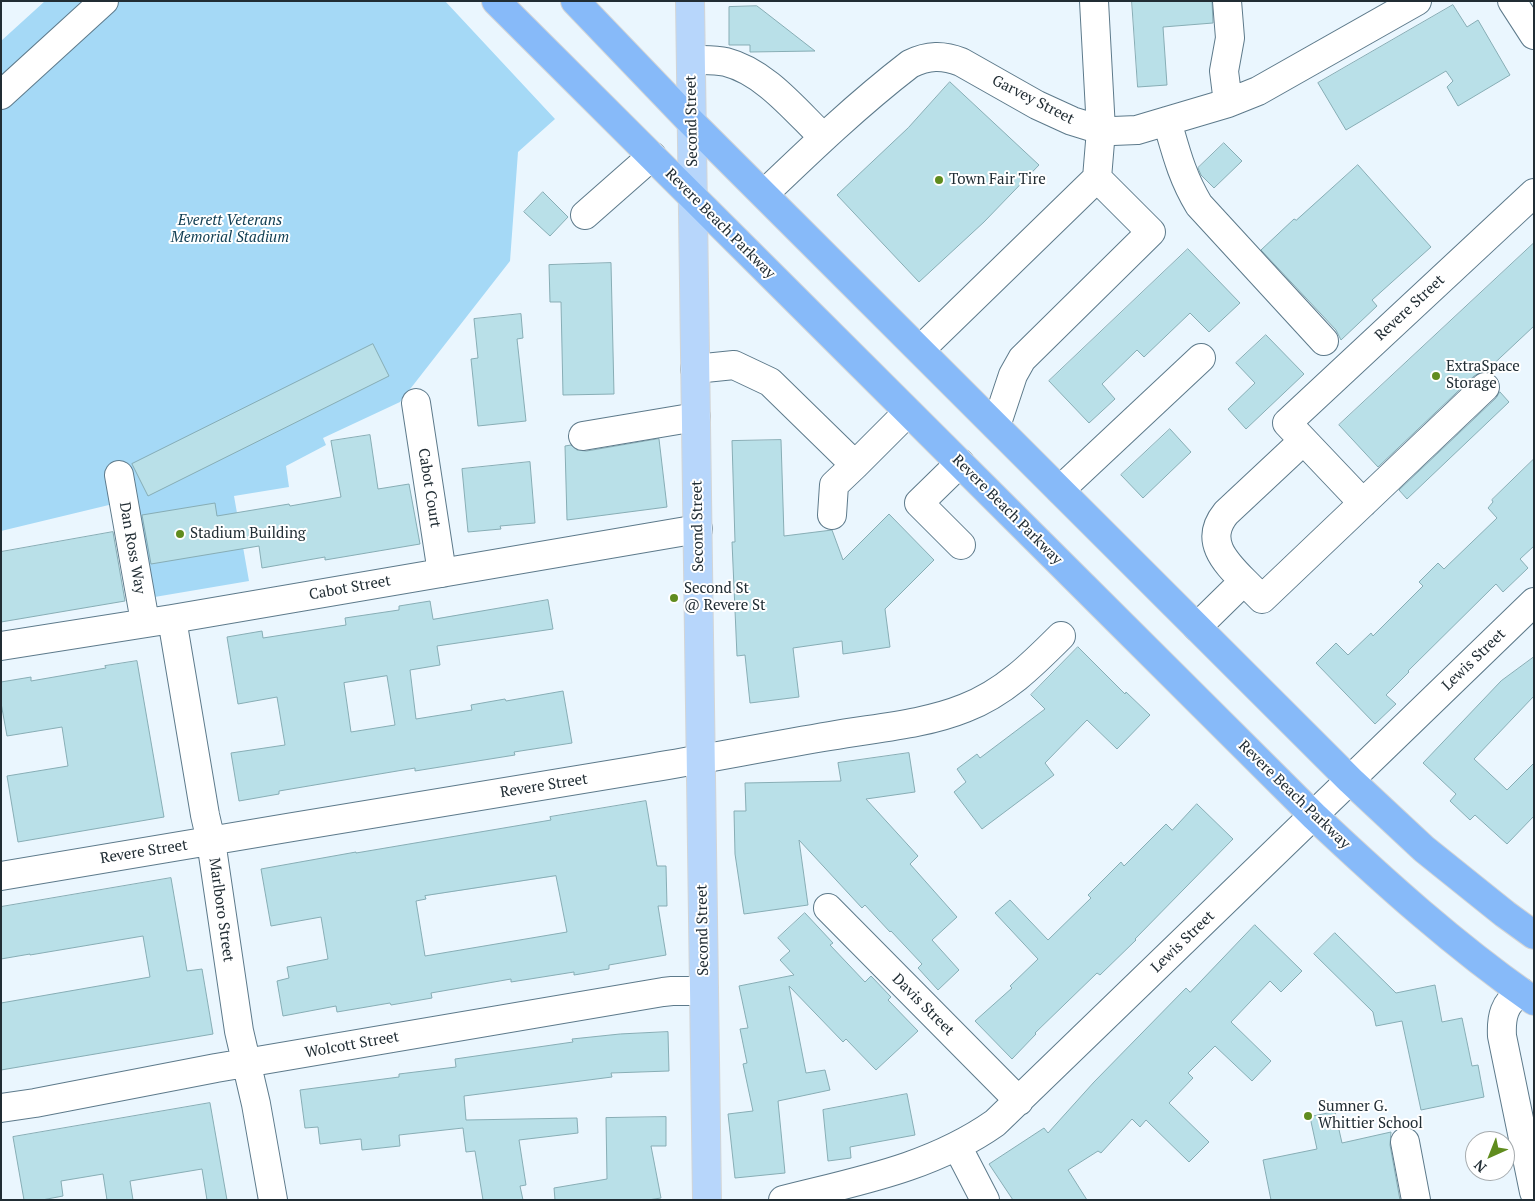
<!DOCTYPE html>
<style>
body{margin:0}
#map{position:relative;width:1535px;height:1201px;overflow:hidden;background:#eaf6fe;font-family:"PT Serif",serif}
canvas{display:block}
.frame{position:absolute;inset:0;border:2px solid #212d34;pointer-events:none}
.north{position:absolute;left:1465px;top:1131px;width:50px;height:50px;box-sizing:border-box;background:#fff;border:1px solid #a6abae;border-radius:50%;rotate:224deg;font-size:14px;font-weight:700;line-height:20px;text-align:center;color:#212d34}
.north::after{content:'';display:block;margin:auto;width:18px;height:22px;background:#608c1e;clip-path:polygon(50% 0,100% 100%,50% 72%,0 100%)}
</style>
<div id="map">
<canvas width="1535" height="1201"></canvas>
<div class="frame"></div>
<div class="north">N</div>
</div>
<script>
const context = document.querySelector('canvas').getContext('2d');
context.lineJoin = 'round';
function fill(path, color) {
  context.fillStyle = color;
  context.fill(path, 'evenodd');
}
function trace(path, color, width, dash) {
  context.strokeStyle = color;
  context.lineWidth = width;
  context.lineCap = dash ? 'butt' : 'round';
  context.setLineDash(dash || []);
  context.stroke(path);
}
function write(font, color, halo, rows, align = 'center') {
  context.font = font + ' "PT Serif",serif';
  context.lineWidth = 4;
  context.setLineDash([]);
  context.textBaseline = 'middle';
  context.strokeStyle = halo;
  context.fillStyle = color;
  for (const [text, x, y, turn = 0] of rows) {
    context.save();
    context.translate(x, y);
    context.rotate((+turn || 0) * Math.PI / 180);
    context.textAlign = isNaN(turn) ? turn : align;
    if (halo) context.strokeText(text, 0, 0);
    context.fillText(text, 0, 0);
    context.restore();
  }
}
fill(new Path2D(`
 M 45,1 L 445,1 L 555,119 L 518,152 L 510,261 L 400,402 L 323,438 L 326,445 L 286,466 L 289,487 L 234,496 L 249,581 L 131,601 L 113,504 L 1,531 L 1,41 Z`), '#a5d9f6');
const building = new Path2D(`
 M 1132,1 L 1212,1 L 1213,23 L 1163,27 L 1167,85 L 1138,87 Z
 M 1453,5 L 1467,27 L 1478,20 L 1510,75 L 1458,106 L 1447,87 L 1453,81 L 1446,71 L 1346,130 L 1318,83 Z
 M 757,6 L 761,9 L 815,51 L 750,52 L 750,45 L 729,45 L 729,7 Z
 M 950,82 L 1039,165 L 984,222 L 919,282 L 837,195 L 908,128 Z
 M 1224,143 L 1242,161 L 1214,188 L 1201,175 L 1198,168 Z
 M 1358,165 L 1431,247 L 1372,300 L 1377,306 L 1341,340 L 1336,330 L 1261,250 L 1294,219 L 1296,220 Z
 M 543,192 L 568,217 L 550,236 L 524,212 Z
 M 1534,243 L 1534,326 L 1485,372 L 1481,372 L 1474,376 L 1378,467 L 1339,425 Z
 M 1188,249 L 1240,303 L 1209,332 L 1190,313 L 1144,357 L 1137,350 L 1102,384 L 1115,399 L 1089,423 L 1049,381 Z
 M 611,263 L 614,394 L 563,395 L 561,302 L 550,302 L 549,265 Z
 M 521,314 L 523,338 L 517,339 L 526,421 L 478,426 L 471,359 L 478,358 L 474,319 Z
 M 1266,335 L 1304,374 L 1246,429 L 1228,409 L 1255,383 L 1236,363 Z
 M 373,344 L 389,376 L 148,496 L 132,464 Z
 M 1500,392 L 1509,402 L 1407,499 L 1399,490 L 1496,398 Z
 M 1170,429 L 1191,452 L 1143,498 L 1121,475 Z
 M 370,435 L 378,489 L 409,484 L 420,544 L 325,560 L 325,557 L 262,568 L 259,546 L 151,564 L 142,515 L 215,503 L 217,516 L 289,504 L 290,506 L 341,497 L 331,441 Z
 M 659,439 L 667,507 L 567,520 L 565,446 L 571,445 L 577,450 L 586,451 Z
 M 781,440 L 784,536 L 832,530 L 843,560 L 889,514 L 934,560 L 885,609 L 890,647 L 843,654 L 842,641 L 793,648 L 799,697 L 750,703 L 745,655 L 737,656 L 732,542 L 735,542 L 732,441 Z
 M 1534,459 L 1534,546 L 1520,559 L 1528,568 L 1503,592 L 1496,584 L 1408,671 L 1409,672 L 1386,695 L 1396,704 L 1375,724 L 1316,663 L 1336,643 L 1348,655 L 1371,633 L 1373,636 L 1423,586 L 1419,582 L 1438,563 L 1444,569 L 1497,518 L 1488,508 L 1493,502 L 1492,500 Z
 M 530,462 L 535,523 L 500,526 L 501,529 L 468,532 L 462,469 Z
 M 113,532 L 125,601 L 1,622 L 1,552 Z
 M 548,600 L 553,629 L 437,646 L 440,665 L 410,670 L 416,719 L 472,710 L 471,705 L 505,699 L 506,701 L 563,691 L 572,743 L 514,752 L 515,755 L 415,771 L 415,768 L 279,791 L 279,794 L 239,801 L 231,753 L 285,745 L 277,697 L 238,704 L 227,637 L 262,631 L 263,638 L 346,625 L 345,618 L 399,610 L 399,606 L 430,601 L 433,619 ZM 387,676 L 395,725 L 351,732 L 344,683 Z
 M 1078,647 L 1125,694 L 1126,692 L 1150,715 L 1117,749 L 1087,720 L 1045,763 L 1054,775 L 982,829 L 954,792 L 966,782 L 957,769 L 977,754 L 980,758 L 1045,709 L 1031,695 Z
 M 1534,657 L 1534,696 L 1474,759 L 1507,790 L 1534,763 L 1534,816 L 1507,844 L 1475,815 L 1470,820 L 1450,801 L 1456,794 L 1423,763 L 1501,681 Z
 M 137,661 L 164,817 L 18,842 L 7,776 L 68,766 L 62,727 L 7,736 L 1,703 L 1,682 L 31,677 L 31,681 L 106,668 L 105,666 Z
 M 909,753 L 915,792 L 866,799 L 918,856 L 910,864 L 957,917 L 932,940 L 959,970 L 938,990 L 918,968 L 922,964 L 891,931 L 890,932 L 865,905 L 862,908 L 799,840 L 808,905 L 744,914 L 735,854 L 734,811 L 746,811 L 745,783 L 841,781 L 838,763 Z
 M 646,801 L 657,866 L 666,866 L 667,906 L 658,906 L 666,955 L 609,965 L 609,969 L 574,975 L 574,972 L 511,982 L 511,979 L 431,993 L 432,998 L 391,1005 L 390,1003 L 337,1012 L 336,1006 L 283,1016 L 277,981 L 289,978 L 287,967 L 328,959 L 321,917 L 271,926 L 261,869 L 356,852 L 356,853 L 551,820 L 550,817 ZM 556,876 L 567,932 L 425,956 L 416,901 L 426,899 L 425,896 Z
 M 1197,804 L 1233,839 L 1135,939 L 1136,940 L 1100,975 L 1097,973 L 1035,1033 L 1036,1034 L 1012,1059 L 975,1021 L 1012,988 L 1010,986 L 1038,959 L 995,913 L 1010,900 L 1048,940 L 1091,898 L 1088,895 L 1121,862 L 1124,866 L 1166,824 L 1172,830 Z
 M 171,878 L 187,971 L 202,969 L 213,1034 L 1,1070 L 1,1003 L 150,977 L 143,936 L 30,955 L 30,954 L 1,959 L 1,907 Z
 M 805,913 L 833,943 L 830,945 L 865,982 L 871,976 L 891,997 L 888,1000 L 918,1031 L 876,1070 L 846,1039 L 843,1042 L 789,986 L 806,1073 L 825,1070 L 830,1090 L 778,1101 L 785,1173 L 735,1178 L 728,1114 L 753,1111 L 743,1064 L 747,1063 L 740,1029 L 748,1028 L 739,986 L 794,975 L 780,960 L 790,951 L 778,938 Z
 M 1255,925 L 1302,971 L 1281,992 L 1270,981 L 1231,1022 L 1271,1061 L 1252,1081 L 1215,1046 L 1188,1073 L 1193,1078 L 1169,1103 L 1209,1142 L 1189,1162 L 1146,1120 L 1140,1127 L 1132,1119 L 1101,1153 L 1098,1151 L 1068,1170 L 1087,1200 L 1013,1200 L 989,1164 L 1044,1128 L 1048,1133 L 1094,1082 L 1186,988 L 1190,992 Z
 M 1335,933 L 1396,993 L 1435,985 L 1442,1022 L 1462,1018 L 1472,1066 L 1478,1065 L 1484,1097 L 1421,1110 L 1402,1021 L 1376,1026 L 1373,1012 L 1314,954 Z
 M 668,1032 L 669,1071 L 611,1073 L 612,1077 L 464,1096 L 466,1120 L 577,1118 L 578,1133 L 519,1140 L 526,1185 L 520,1186 L 523,1200 L 483,1200 L 475,1151 L 466,1152 L 463,1128 L 399,1135 L 400,1146 L 362,1150 L 361,1139 L 320,1144 L 318,1127 L 305,1128 L 300,1090 L 399,1077 L 399,1074 L 456,1067 L 455,1059 L 573,1042 L 572,1039 L 620,1034 Z
 M 907,1094 L 915,1135 L 850,1147 L 851,1158 L 828,1161 L 823,1110 Z
 M 210,1103 L 227,1200 L 207,1200 L 202,1169 L 130,1181 L 133,1200 L 107,1200 L 103,1174 L 61,1181 L 63,1196 L 42,1200 L 24,1200 L 13,1137 Z
 M 1335,1112 L 1342,1143 L 1391,1132 L 1390,1145 L 1400,1200 L 1271,1200 L 1263,1160 L 1317,1149 L 1310,1117 Z
 M 666,1117 L 666,1146 L 651,1146 L 661,1198 L 648,1200 L 555,1200 L 554,1188 L 607,1179 L 606,1118 Z`);
fill(building, '#b9e0e8');
trace(building, '#87adb5', 1);
const minor = new Path2D(`
 M 1227,1 L 1230,38 L 1224,71 L 1228,103
 M 1512,1 L 1534,35
 M 691,60 C 703,60 714,59 726,62 C 765,72 795,110 823,137
 M 1,95 L 104,1
 M 1167,121 C 1176,152 1182,177 1199,205 L 1324,341
 M 764,194 C 811,149 858,104 910,64 C 928,55 943,55 961,62 L 1037,105 L 1072,121 L 1101,130 L 1113,131 L 1137,130 L 1228,103 L 1258,91 L 1417,1
 M 585,215 L 652,156
 M 920,350 L 1097,178 L 1101,130 L 1094,1
 M 695,369 L 734,365 L 770,382 L 855,465 L 834,485 L 832,515
 M 416,403 L 442,573
 M 996,426 L 1013,375 L 1022,359 L 1151,232 L 1097,178
 M 583,436 L 696,417
 M 960,463 L 919,503 L 961,545
 M 855,465 L 908,412
 M 119,475 L 145,622
 M 1060,490 L 1201,358
 M 1363,503 L 1287,423 L 1534,193
 M 1244,581 C 1224,561 1204,540 1226,513 L 1303,441
 M 172,619 L 205,815 L 211,841 L 239,1031 L 256,1104 L 273,1200
 M 1197,627 L 1244,581 L 1262,599 L 1485,387
 M 1,646 L 172,619 L 698,529
 M 1,876 C 217,839 434,804 650,768 C 710,758 770,746 830,736 C 874,728 923,725 965,708 C 1004,693 1032,665 1061,636
 M 828,908 L 1019,1101
 M 1521,992 C 1504,1003 1501,1017 1502,1036 L 1534,1192
 M 1,1108 L 35,1103 L 216,1068 L 663,992 L 672,991 L 704,991
 M 1405,1142 L 1416,1200
 M 957,1146 L 985,1200
 M 783,1200 C 858,1181 931,1168 995,1123 L 1534,602`);
const major = new Path2D(`
 M 690,1 L 707,1200`);
const highway = new Path2D(`
 M 496,1 L 1314,816 C 1384,882 1455,946 1534,1001
 M 575,1 L 692,123 L 1350,780 L 1424,849 L 1505,914 L 1534,935`);
trace(minor, '#5d7a8b', 30);
trace(major, '#d3d5d6', 30);
trace(highway, '#d3d5d6', 30);
trace(minor, '#fff', 28);
trace(major, '#b7d6fb', 28);
trace(highway, '#87baf9', 28);
for (const [x, y, r, color] of [
 [939,180,5,"#608c1e"],
 [1436,376,5,"#608c1e"],
 [180,534,5,"#608c1e"],
 [674,598,5,"#608c1e"],
 [1308,1116,5,"#608c1e"]
]) {
  const dot = new Path2D();
  dot.arc(x, y, r, 0, 2 * Math.PI);
  context.fillStyle = color;
  context.fill(dot);
  trace(dot, '#fff', 2);
}
write('15px', '#212d34', '#fff', [
 ["Garvey Street",1033,100,27],
 ["Second Street",692,121,-91],
 ["Revere Beach Parkway",720,224,45],
 ["Revere Street",1410,308,-43],
 ["Cabot Court",429,488,81],
 ["Revere Beach Parkway",1007,510,45],
 ["Second Street",698,526,-91],
 ["Dan Ross Way",132,548,80],
 ["Cabot Street",350,588,-10],
 ["Lewis Street",1474,660,-44],
 ["Revere Street",544,786,-9],
 ["Revere Beach Parkway",1294,795,44],
 ["Revere Street",144,852,-9],
 ["Marlboro Street",221,910,82],
 ["Second Street",703,930,-91],
 ["Lewis Street",1183,942,-44],
 ["Davis Street",923,1005,45],
 ["Wolcott Street",352,1045,-10]
]);
write('15px', '#212d34', '#fff', [
 ["Town Fair Tire",949,180],
 ["ExtraSpace",1446,367],
 ["Storage",1446,384],
 ["Stadium Building",190,534],
 ["Second St",684,589],
 ["@ Revere St",684,606],
 ["Sumner G.",1318,1107],
 ["Whittier School",1318,1124]
], 'left');
write('italic 15px', '#134055', '#fff', [
 ["Everett Veterans",230,221],
 ["Memorial Stadium",230,238]
]);
</script>
